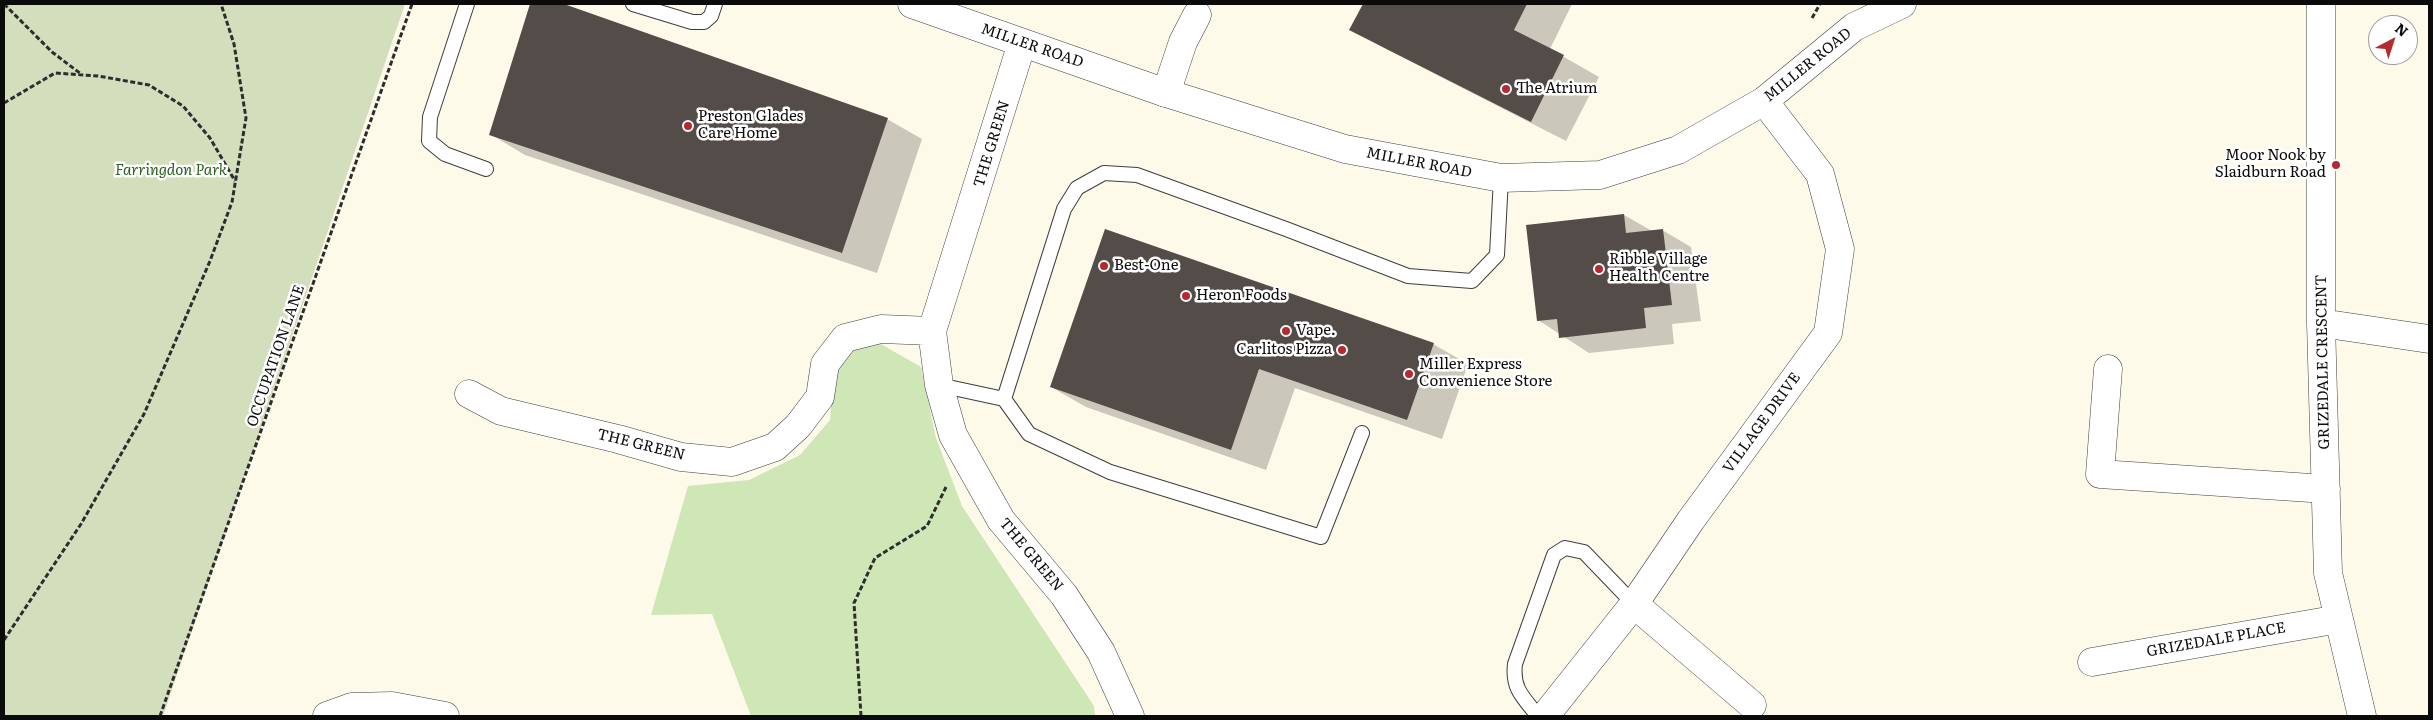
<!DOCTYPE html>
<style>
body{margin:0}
#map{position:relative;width:2433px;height:720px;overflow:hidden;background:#fefaea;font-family:Literata,serif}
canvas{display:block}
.frame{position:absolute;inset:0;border:5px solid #0b0b0b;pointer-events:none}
.north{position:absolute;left:2368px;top:15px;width:50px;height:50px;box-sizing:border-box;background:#fff;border:1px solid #9d9d9d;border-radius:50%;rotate:40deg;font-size:14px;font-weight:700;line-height:20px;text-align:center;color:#0b0b0b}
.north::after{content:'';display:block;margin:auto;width:18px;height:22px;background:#b42a2f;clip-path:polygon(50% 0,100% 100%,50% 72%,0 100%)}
</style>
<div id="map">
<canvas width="2433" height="720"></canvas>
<div class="frame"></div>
<div class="north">N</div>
</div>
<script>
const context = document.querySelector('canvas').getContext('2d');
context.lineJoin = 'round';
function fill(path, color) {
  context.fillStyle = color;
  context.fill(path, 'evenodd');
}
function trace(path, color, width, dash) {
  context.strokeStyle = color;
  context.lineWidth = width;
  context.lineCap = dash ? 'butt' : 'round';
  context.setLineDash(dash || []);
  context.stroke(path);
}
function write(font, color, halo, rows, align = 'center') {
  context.font = font + ' Literata,serif';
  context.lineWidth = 5;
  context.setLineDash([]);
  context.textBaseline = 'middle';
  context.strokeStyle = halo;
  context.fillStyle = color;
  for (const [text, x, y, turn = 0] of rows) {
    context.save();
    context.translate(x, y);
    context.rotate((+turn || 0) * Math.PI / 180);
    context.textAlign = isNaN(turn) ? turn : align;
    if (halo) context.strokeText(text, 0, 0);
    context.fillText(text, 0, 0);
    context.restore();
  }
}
fill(new Path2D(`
 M 879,343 L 921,367 L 936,438 L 962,506 L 1094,706 L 1095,716 L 751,716 L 712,614 L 651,615 L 688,486 L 749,480 L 800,455 L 830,420 L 833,380 L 847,351 Z`), '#cfe6b6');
fill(new Path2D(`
 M 4,4 L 405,4 L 163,716 L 4,716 Z`), '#d3debd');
fill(new Path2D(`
 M 532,4 L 560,4 L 887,119 L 922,139 L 877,273 L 525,155 L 490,134 Z
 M 1364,4 L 1572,4 L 1550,49 L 1599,77 L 1566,141 L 1386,49 L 1351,29 Z
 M 1624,215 L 1652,231 L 1662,230 L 1691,247 L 1701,321 L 1672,324 L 1674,344 L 1589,353 L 1538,320 Z
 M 1433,344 L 1468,364 L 1442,439 L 1295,388 L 1266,470 L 1086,407 L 1051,387 Z`), '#0003');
fill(new Path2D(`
 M 530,4 L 564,4 L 888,118 L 842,253 L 489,135 Z
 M 1363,4 L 1527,4 L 1514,30 L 1564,55 L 1531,122 L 1349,30 Z
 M 1624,214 L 1626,233 L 1663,229 L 1672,305 L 1644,308 L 1646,328 L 1559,338 L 1557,319 L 1537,321 L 1526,225 Z
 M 1105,229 L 1434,343 L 1407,420 L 1259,369 L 1231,450 L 1050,387 Z`), '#534c48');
const service = new Path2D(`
 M 467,4 L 430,117 L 429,141 L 445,154 L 486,169
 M 633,4 L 692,22 L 704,22 L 711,16 L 715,4
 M 939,385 L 1004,399 L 1064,209 L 1077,188 L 1104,173 L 1137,175 L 1286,229 L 1408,276 L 1472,281 L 1497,255 L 1501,178
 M 1004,399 L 1029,434 L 1110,472 L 1321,537 L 1362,433
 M 1538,716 C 1523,697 1512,689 1515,664 L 1554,555 L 1565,548 L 1584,552 L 1634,604`);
const minor = new Path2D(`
 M 2321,4 L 2321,323 L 2328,573 L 2362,716
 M 1022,43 L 932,331 L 939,385 L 953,435 L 1001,520 L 1064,595 L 1101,652 L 1130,716
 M 1166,93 L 1183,42 L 1197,15
 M 2321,323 L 2429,339
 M 2108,369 L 2100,474 L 2326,489
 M 469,394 L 501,411 L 618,439 L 681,457 L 732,462 L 775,447 L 798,426 L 820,397 L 825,364 L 845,338 L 881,329 L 932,331
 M 1634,604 L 1752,705
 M 2092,662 L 2339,619
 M 327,716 L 352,707 L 392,706 L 445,716
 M 1545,716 L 1634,604 L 1691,520 L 1828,333 L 1840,249 L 1820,174 L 1764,101`);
const tertiary = new Path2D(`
 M 912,4 L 1166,93 L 1345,149 L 1501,178 L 1600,175 L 1678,150 L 1764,101 L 1854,27 L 1902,4`);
trace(service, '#3e3e3e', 16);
trace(minor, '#3e3e3e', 29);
trace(tertiary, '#3e3e3e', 29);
trace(new Path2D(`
 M 4,4 L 52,52 L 81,74
 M 1812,18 L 1820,4
 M 4,103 L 55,73 L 98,76 L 149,85 L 183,106 L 210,138 L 235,181
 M 4,640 L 81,524 L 144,414 L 210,261 L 232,202 L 246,118 L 234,44 L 221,4
 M 160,716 L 412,4
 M 861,716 L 854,603 L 875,558 L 927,526 L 946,487`), '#2d2d2d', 3, [5, 2.5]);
trace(service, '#fff', 14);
trace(minor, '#fff', 28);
trace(tertiary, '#fff', 28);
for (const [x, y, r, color] of [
 [1506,89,5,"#b42a2f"],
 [688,126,5,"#b42a2f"],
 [2336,165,5,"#b42a2f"],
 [1104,266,5,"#b42a2f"],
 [1599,269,5,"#b42a2f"],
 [1186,296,5,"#b42a2f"],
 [1286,331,5,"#b42a2f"],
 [1342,350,5,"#b42a2f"],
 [1409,374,5,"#b42a2f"]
]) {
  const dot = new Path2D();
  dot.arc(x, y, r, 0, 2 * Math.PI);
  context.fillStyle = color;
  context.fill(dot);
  trace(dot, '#fff', 2);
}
write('15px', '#0b0b0b', '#fff', [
 ["MILLER ROAD",1032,46,19],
 ["MILLER ROAD",1808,65,-39],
 ["THE GREEN",992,144,-73],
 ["MILLER ROAD",1419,163,11],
 ["OCCUPATION LANE",276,356,-71],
 ["GRIZEDALE CRESCENT",2323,362,-91],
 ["VILLAGE DRIVE",1762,423,-54],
 ["THE GREEN",641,445,14],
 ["THE GREEN",1031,555,50],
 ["GRIZEDALE PLACE",2216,640,-10]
]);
write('15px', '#0b0b0b', '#fff', [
 ["The Atrium",1516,89],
 ["Preston Glades",698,117],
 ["Care Home",698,134],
 ["Moor Nook by",2326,156,"right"],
 ["Slaidburn Road",2326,173,"right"],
 ["Ribble Village",1609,260],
 ["Health Centre",1609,277],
 ["Best-One",1114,266],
 ["Heron Foods",1196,296],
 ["Vape.",1296,331],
 ["Carlitos Pizza",1332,350,"right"],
 ["Miller Express",1419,365],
 ["Convenience Store",1419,382]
], 'left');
write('italic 15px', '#2c5f1f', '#fff', [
 ["Farringdon Park",171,171]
]);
</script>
